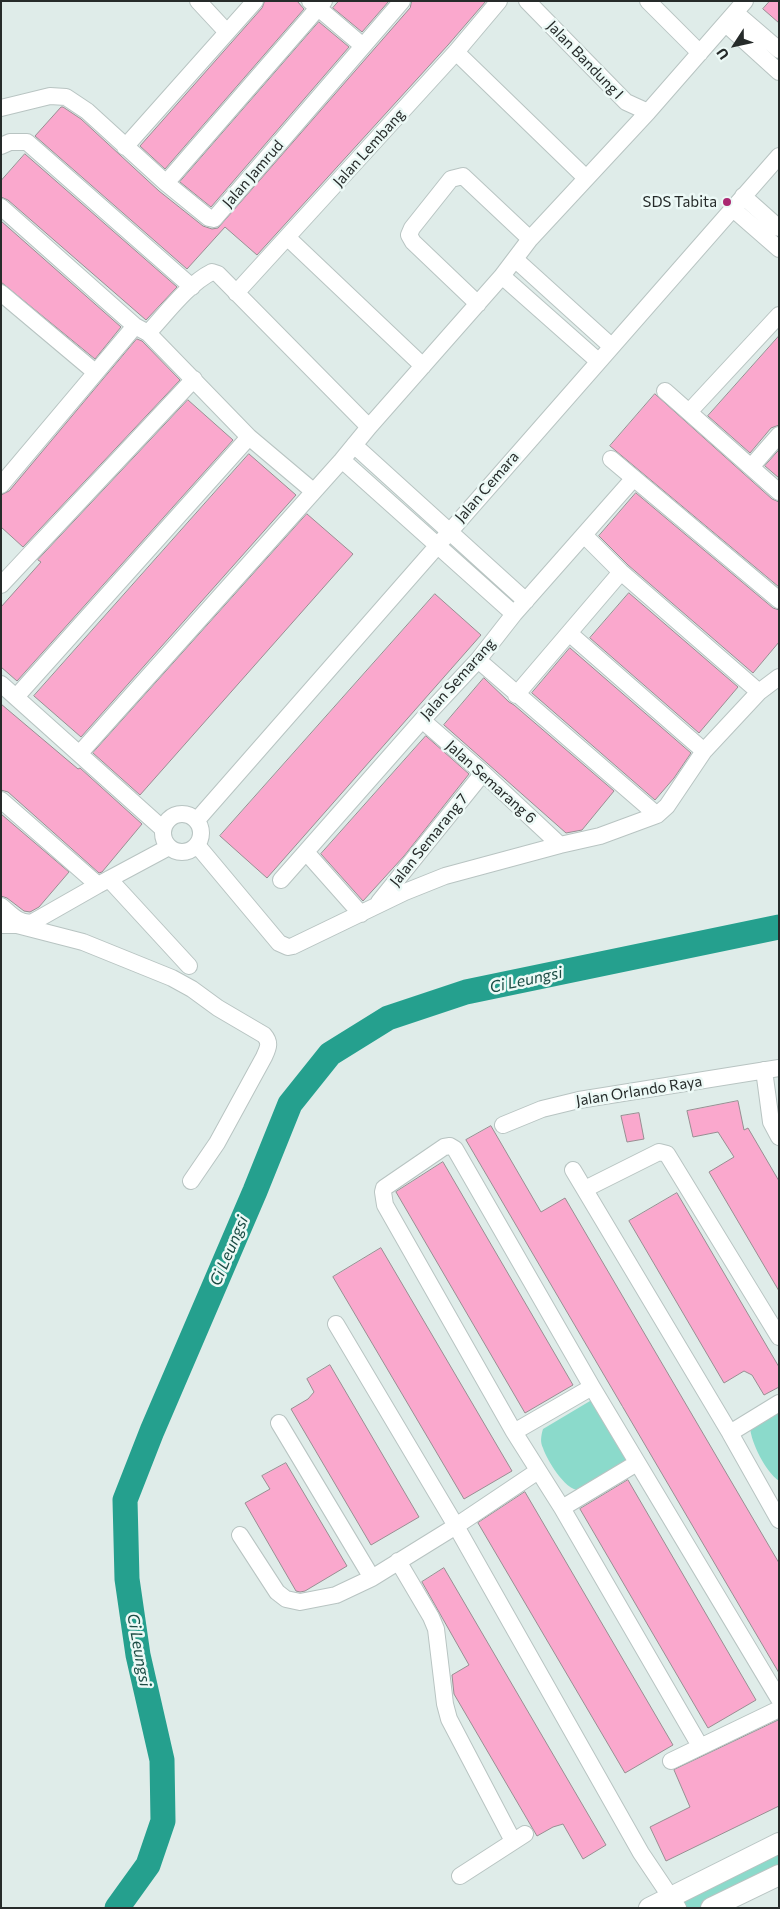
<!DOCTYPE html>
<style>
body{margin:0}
#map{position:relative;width:780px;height:1909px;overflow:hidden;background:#dfece9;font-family:Commissioner,sans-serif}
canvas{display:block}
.frame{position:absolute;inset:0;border:2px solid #262b2a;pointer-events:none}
.north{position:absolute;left:710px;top:20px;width:50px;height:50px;-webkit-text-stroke:4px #ecf9f6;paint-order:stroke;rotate:235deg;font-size:14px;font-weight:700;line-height:20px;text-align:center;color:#262b2a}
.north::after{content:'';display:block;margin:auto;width:18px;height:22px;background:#262b2a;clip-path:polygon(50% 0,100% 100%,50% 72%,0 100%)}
</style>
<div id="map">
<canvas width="780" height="1909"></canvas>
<div class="frame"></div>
<div class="north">U</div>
</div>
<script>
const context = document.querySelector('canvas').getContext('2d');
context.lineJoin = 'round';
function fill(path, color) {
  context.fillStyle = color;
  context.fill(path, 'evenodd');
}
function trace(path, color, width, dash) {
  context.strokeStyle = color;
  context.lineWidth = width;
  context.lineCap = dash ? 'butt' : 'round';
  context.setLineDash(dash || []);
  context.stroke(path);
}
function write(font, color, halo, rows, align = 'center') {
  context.font = font + ' Commissioner,sans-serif';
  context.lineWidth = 5;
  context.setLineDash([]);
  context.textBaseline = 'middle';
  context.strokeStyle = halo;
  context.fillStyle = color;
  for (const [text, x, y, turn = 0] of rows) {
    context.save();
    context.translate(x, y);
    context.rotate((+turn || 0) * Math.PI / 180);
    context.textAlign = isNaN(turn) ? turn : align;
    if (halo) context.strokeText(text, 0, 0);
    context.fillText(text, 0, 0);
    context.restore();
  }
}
fill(new Path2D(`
 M 590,1401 L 600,1402 L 630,1447 L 627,1462 C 617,1468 589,1489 580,1490 C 566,1492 547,1460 543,1448 C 540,1442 541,1436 543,1429 Z
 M 779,1406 L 779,1481 C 766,1472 751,1443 750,1427 Z
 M 779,1843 L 779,1875 L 711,1908 L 678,1908 L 671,1896 Z`), '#8bdacb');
trace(new Path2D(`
 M 117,1908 L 148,1865 L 163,1821 L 162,1760 L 138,1655 L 127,1579 L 125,1500 L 152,1431 L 255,1191 L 290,1104 L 330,1054 L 388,1018 L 466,992 L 779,927`), '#25a08e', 25);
const building = new Path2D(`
 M 265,1 L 297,1 L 304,9 L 165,169 L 140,146 L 262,8 Z
 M 339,1 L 389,1 L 362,32 L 333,8 Z
 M 412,1 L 486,1 L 448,45 L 257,255 L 225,227 L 187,269 L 35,136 L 61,107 L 63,107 L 81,119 L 159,191 L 203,226 L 212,229 L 218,228 L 410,8 Z
 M 770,1 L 779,1 L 779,23 L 763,9 Z
 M 319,22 L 349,47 L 211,207 L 180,182 Z
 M 25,154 L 177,287 L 146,320 L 8,200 L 1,197 L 1,181 Z
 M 1,221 L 121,327 L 95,359 L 1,282 Z
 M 779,336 L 779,425 L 771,428 L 750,453 L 708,416 Z
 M 137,339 L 142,341 L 180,380 L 23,547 L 1,527 L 1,495 L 9,491 Z
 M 655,394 L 772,499 L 779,502 L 779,587 L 610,446 Z
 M 188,400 L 233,440 L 17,681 L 1,667 L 1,607 L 41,562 L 38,560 Z
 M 779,450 L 779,478 L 765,466 Z
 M 249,454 L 296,495 L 81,737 L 34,696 Z
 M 636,493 L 773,608 L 779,610 L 779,642 L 753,673 L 628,565 L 599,536 Z
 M 307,514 L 353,554 L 140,795 L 93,753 Z
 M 629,593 L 738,687 L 699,733 L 590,638 Z
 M 435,594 L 481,635 L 267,878 L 220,836 Z
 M 570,648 L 691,753 L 674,778 L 655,800 L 532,693 Z
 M 484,678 L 509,702 L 514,705 L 614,791 L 582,830 L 566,833 L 444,725 Z
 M 1,704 L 78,769 L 80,768 L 142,824 L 102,872 L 99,873 L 8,792 L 1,790 Z
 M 426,736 L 469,774 L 404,856 L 363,901 L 321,854 Z
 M 1,814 L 69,872 L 39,907 L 30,912 L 24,911 L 7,898 L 1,896 Z
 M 738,1101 L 744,1130 L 748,1128 L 779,1181 L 779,1291 L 709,1172 L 734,1157 L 718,1132 L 693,1137 L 687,1111 Z
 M 639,1113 L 644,1139 L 627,1142 L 621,1116 Z
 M 491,1126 L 541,1212 L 565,1198 L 779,1563 L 779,1673 L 466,1140 Z
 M 443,1162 L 573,1385 L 525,1413 L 396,1192 Z
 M 677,1193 L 779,1367 L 779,1387 L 764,1395 L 752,1375 L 744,1371 L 724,1383 L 629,1221 Z
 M 381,1248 L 512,1471 L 464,1499 L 333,1277 Z
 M 330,1365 L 419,1517 L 371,1545 L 291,1409 L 308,1399 L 314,1392 L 307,1379 Z
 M 286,1463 L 347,1566 L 305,1591 L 300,1592 L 296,1591 L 245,1503 L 270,1489 L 262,1476 Z
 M 628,1480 L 756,1700 L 708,1728 L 580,1509 Z
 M 525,1492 L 673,1745 L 625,1773 L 478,1523 Z
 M 444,1568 L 606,1845 L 583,1859 L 563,1824 L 553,1827 L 537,1836 L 454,1694 L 452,1675 L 469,1665 L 422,1582 Z
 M 779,1720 L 779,1806 L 666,1861 L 650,1827 L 690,1807 L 674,1770 Z`);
fill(building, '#faa8cd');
trace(building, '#988e92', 1);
const minor = new Path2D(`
 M 198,1 L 224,29
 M 310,1 L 363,46
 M 527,1 L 626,102 L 648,112
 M 648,1 L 700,53
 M 736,13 L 779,50
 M 726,24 L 779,72
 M 456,52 L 586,178
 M 1,108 L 50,96 L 66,97 L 87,111 L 166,183 L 209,218 L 214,219 L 402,1
 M 1,146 L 10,142 L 27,142 L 192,287
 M 125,147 L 255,1
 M 166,183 L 324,1
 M 743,196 L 779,228
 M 1,207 L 135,326 L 148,333 L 249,437 L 313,491
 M 732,208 L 779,249
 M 288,238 L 423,366
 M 516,260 L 611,346
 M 502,276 L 598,361
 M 1,293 L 95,372
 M 236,293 L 456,52 L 499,1
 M 478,304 L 413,242 L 409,235 L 412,228 L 451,179 L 463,176 L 530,239
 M 148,333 C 166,314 188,284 212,272 L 218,274 L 369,427
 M 665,391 L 779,492
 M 689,412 L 779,315
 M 354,445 L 526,601
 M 611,459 L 779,600
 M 342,460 L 514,614
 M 751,467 L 779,435
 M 1,485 L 135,326
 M 584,535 L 621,572 L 759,692
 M 1,585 L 194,379
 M 569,633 L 704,751
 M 478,660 L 657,815
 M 1,684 L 163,829
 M 516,695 L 621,572
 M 16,697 L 249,437
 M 422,720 L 483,773 L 560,845
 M 80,753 L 342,460 L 369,427 L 502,276 L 530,239 L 648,112 L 745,1
 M 1,800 L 98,885
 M163 833a19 19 0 1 1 38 0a19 19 0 1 1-38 0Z
 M 197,820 L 779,156
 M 197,845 L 279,943 L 288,947 L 293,946 L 405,892 L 445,876 L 560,845 L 600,836 L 657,815 L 667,806 L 704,751 L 759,692 L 779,677
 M 306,852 L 361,914
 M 109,879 L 189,966
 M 281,880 L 422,720 L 478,660 L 514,614 L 634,478
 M 379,902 L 483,773
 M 1,906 C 11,914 19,925 33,922 L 98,885 L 169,847
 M 1,925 L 17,925 L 83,942 L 172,978 L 192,989 L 218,1008 L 264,1035 C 271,1043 268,1048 264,1057 L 217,1143 L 191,1181
 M 764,1070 L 771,1122 L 779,1137
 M 503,1125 L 542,1109 L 579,1100 L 779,1068
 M 573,1170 L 730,1433 L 779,1520
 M 585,1189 L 659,1152 L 667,1154 L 779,1337
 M 336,1324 L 456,1526 L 641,1853 L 678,1908
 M 279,1423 L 372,1578
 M 514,1432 L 592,1387
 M 730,1433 L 779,1403
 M 562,1508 L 637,1463
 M 240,1535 L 277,1592 L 286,1599 L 300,1602 L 336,1595 L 372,1578 L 456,1526 L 538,1471
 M 398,1561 L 431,1617 L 436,1629 L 445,1704 L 449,1719 L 513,1841
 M 700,1746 L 562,1508 L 514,1432 L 385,1205 L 383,1192 L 384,1188 L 444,1147 L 450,1146 L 455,1149 L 592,1387 L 779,1699
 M 671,1761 L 779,1709
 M 460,1876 L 525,1834`);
const tertiary = new Path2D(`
 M 649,1908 L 779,1843
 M 711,1908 L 779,1875`);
trace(minor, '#b8c4c2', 18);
trace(tertiary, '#b8c4c2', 22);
trace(minor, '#fff', 16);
trace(tertiary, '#fff', 20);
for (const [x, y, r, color] of [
 [727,202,5,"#aa2771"]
]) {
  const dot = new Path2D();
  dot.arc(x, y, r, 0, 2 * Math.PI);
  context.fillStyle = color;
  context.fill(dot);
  trace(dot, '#ecf9f6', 2);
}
write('15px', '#262b2a', '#ecf9f6', [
 ["Jalan Bandung I",585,60,46],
 ["Jalan Lembang",369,148,-48],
 ["Jalan Jamrud",253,174,-49],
 ["Jalan Cemara",487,487,-49],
 ["Jalan Semarang",458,679,-48],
 ["Jalan Semarang 6",491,782,42],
 ["Jalan Semarang 7",429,840,-51],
 ["Jalan Orlando Raya",639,1091,-9]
]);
write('15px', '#262b2a', '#ecf9f6', [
 ["SDS Tabita",717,202]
], 'right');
write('italic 16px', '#1b4c44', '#ecf9f6', [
 ["Ci Leungsi",526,980,-12],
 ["Ci Leungsi",229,1251,-67],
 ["Ci Leungsi",139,1650,80]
]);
</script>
